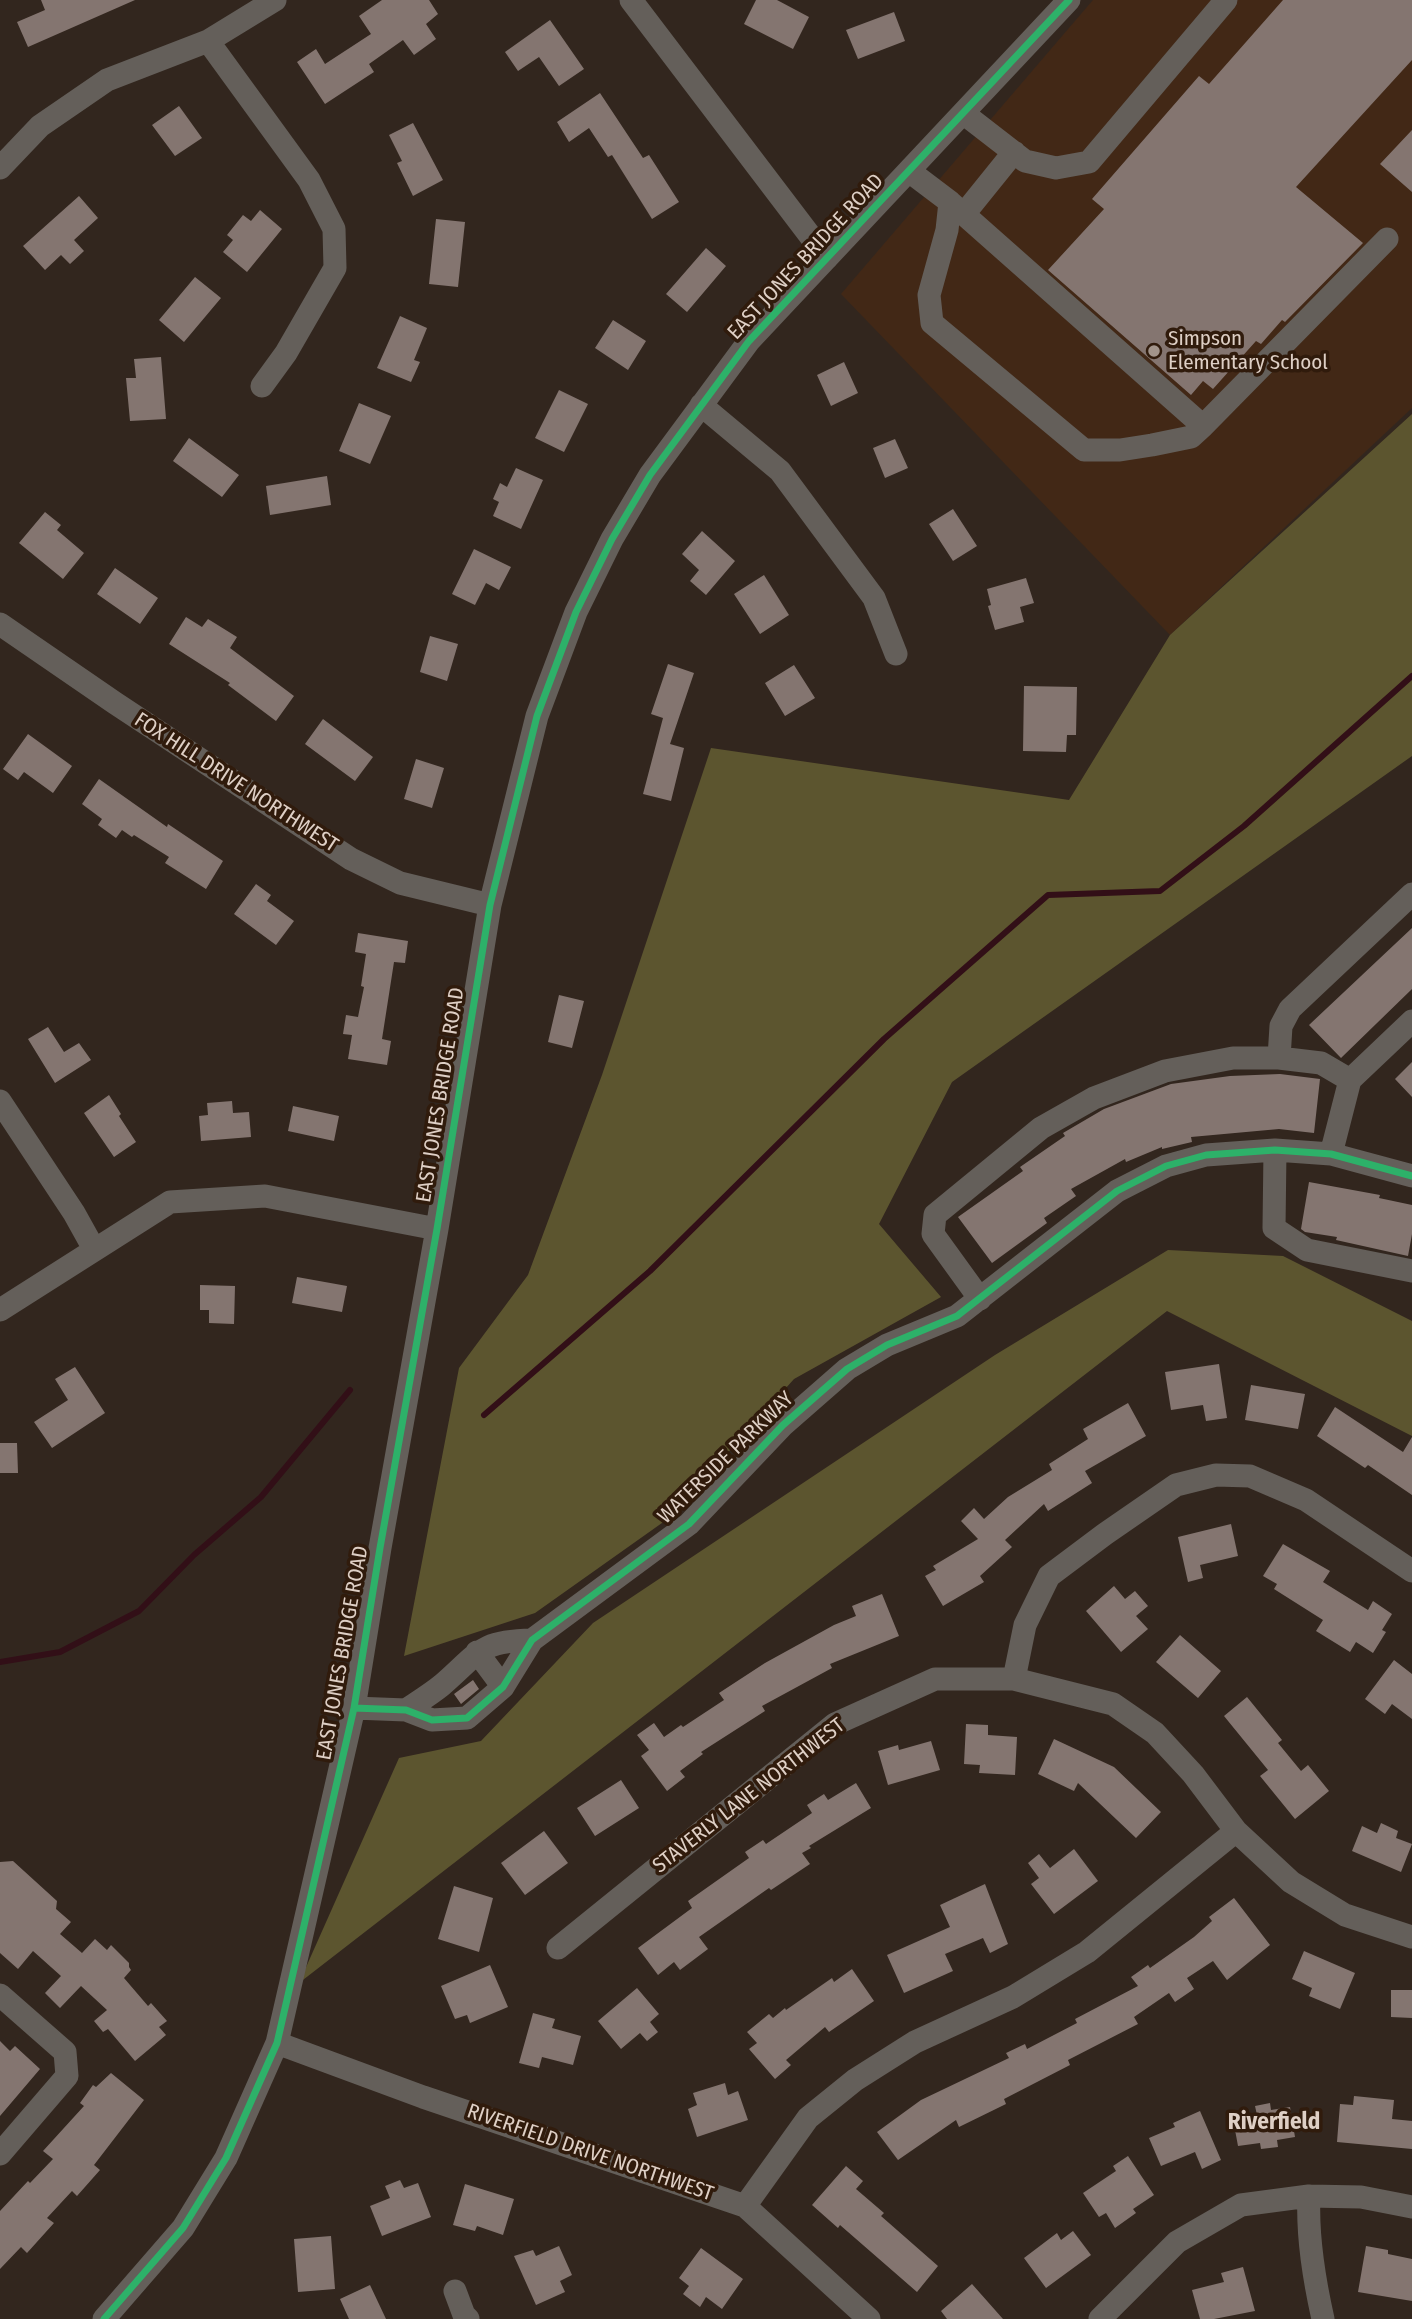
<!DOCTYPE html>
<style>
body{margin:0}
canvas{display:block;background:#32261e}
</style>
<canvas width="1412" height="2319"></canvas>
<script>
const context = document.querySelector('canvas').getContext('2d');
context.lineJoin = 'round';
function fill(path, color) {
  context.fillStyle = color;
  context.fill(path, 'evenodd');
}
function trace(path, color, width, dash) {
  context.strokeStyle = color;
  context.lineWidth = width;
  context.lineCap = dash ? 'butt' : 'round';
  context.setLineDash(dash || []);
  context.stroke(path);
}
function write(font, color, halo, rows, align = 'center') {
  context.font = font + ' "Fira Sans Condensed",sans-serif';
  context.lineWidth = 7;
  context.setLineDash([]);
  context.textBaseline = 'middle';
  context.strokeStyle = halo;
  context.fillStyle = color;
  for (const [text, x, y, turn = 0] of rows) {
    context.save();
    context.translate(x, y);
    context.rotate((+turn || 0) * Math.PI / 180);
    context.textAlign = isNaN(turn) ? turn : align;
    if (halo) context.strokeText(text, 0, 0);
    context.fillText(text, 0, 0);
    context.restore();
  }
}
fill(new Path2D(`
 M 1093,0 L 1412,0 L 1412,408 L 1170,635 L 841,294 Z`), '#422816');
fill(new Path2D(`
 M 1412,414 L 1412,756 L 952,1082 L 879,1224 L 941,1297 L 794,1379 L 669,1518 L 535,1613 L 404,1656 L 459,1368 L 528,1275 L 602,1075 L 711,748 L 1069,800 L 1170,635 Z
 M 1168,1250 L 1283,1256 L 1412,1321 L 1412,1436 L 1167,1311 L 299,1983 L 399,1758 L 481,1741 L 593,1623 L 995,1355 Z`), '#5c552f');
trace(new Path2D(`
 M 484,1415 L 650,1271 L 884,1039 L 1048,895 L 1160,891 L 1244,826 L 1412,676
 M 0,1662 L 60,1652 L 139,1611 L 194,1555 L 261,1497 L 350,1390`), '#320f17', 6);
fill(new Path2D(`
 M 41,0 L 135,0 L 28,47 L 17,22 L 45,10 Z
 M 382,0 L 429,0 L 438,14 L 426,24 L 436,39 L 414,55 L 403,40 L 369,64 L 374,72 L 325,104 L 297,62 L 316,49 L 325,64 L 371,34 L 359,16 Z
 M 756,0 L 777,0 L 809,17 L 793,49 L 744,24 Z
 M 1283,0 L 1412,0 L 1412,60 L 1296,187 L 1363,243 L 1285,322 L 1282,320 L 1261,344 L 1256,341 L 1213,389 L 1203,381 L 1191,395 L 1048,270 L 1104,209 L 1092,199 L 1199,76 L 1209,84 Z
 M 894,12 L 905,41 L 858,59 L 846,30 Z
 M 550,20 L 584,69 L 559,86 L 539,57 L 518,71 L 505,52 Z
 M 600,93 L 643,158 L 649,155 L 679,202 L 652,219 L 612,155 L 608,157 L 589,128 L 569,142 L 557,122 Z
 M 179,106 L 202,138 L 175,156 L 152,125 Z
 M 413,123 L 443,180 L 413,196 L 397,163 L 402,161 L 389,135 Z
 M 1412,130 L 1412,192 L 1380,164 Z
 M 79,196 L 98,218 L 74,240 L 84,251 L 70,264 L 61,255 L 45,270 L 23,246 Z
 M 260,210 L 282,229 L 247,272 L 223,252 L 233,240 L 227,235 L 243,215 L 251,221 Z
 M 436,219 L 465,222 L 458,287 L 429,284 Z
 M 706,248 L 726,266 L 687,312 L 666,294 Z
 M 195,277 L 221,298 L 184,342 L 159,320 Z
 M 400,316 L 427,328 L 414,360 L 420,362 L 411,382 L 377,368 Z
 M 613,320 L 646,341 L 628,370 L 595,348 Z
 M 161,357 L 166,419 L 130,421 L 126,378 L 136,378 L 134,359 Z
 M 844,362 L 858,393 L 831,406 L 817,375 Z
 M 559,390 L 588,404 L 564,452 L 535,438 Z
 M 359,403 L 391,416 L 370,464 L 339,451 Z
 M 189,438 L 239,475 L 222,497 L 173,461 Z
 M 895,439 L 908,468 L 885,478 L 873,448 Z
 M 516,468 L 543,480 L 521,529 L 493,516 L 499,502 L 493,499 L 500,483 L 507,487 Z
 M 327,476 L 331,505 L 270,515 L 266,486 Z
 M 953,509 L 977,546 L 953,561 L 929,524 Z
 M 45,512 L 61,525 L 57,530 L 84,553 L 63,579 L 19,543 Z
 M 702,531 L 735,561 L 706,595 L 690,581 L 699,570 L 682,554 Z
 M 474,549 L 511,567 L 499,590 L 486,583 L 475,605 L 452,594 Z
 M 115,568 L 158,598 L 140,624 L 97,594 Z
 M 764,575 L 789,615 L 760,634 L 734,594 Z
 M 1026,578 L 1034,603 L 1020,607 L 1024,622 L 995,630 L 988,606 L 991,605 L 987,589 Z
 M 186,617 L 202,627 L 208,619 L 237,637 L 230,648 L 294,696 L 276,721 L 228,685 L 230,683 L 169,644 Z
 M 430,636 L 458,644 L 447,681 L 420,672 Z
 M 668,664 L 694,673 L 670,744 L 684,748 L 671,801 L 643,794 L 663,718 L 651,714 Z
 M 794,665 L 815,698 L 785,716 L 765,683 Z
 M 1024,686 L 1077,687 L 1076,735 L 1067,735 L 1066,752 L 1023,751 Z
 M 323,719 L 373,757 L 355,781 L 305,744 Z
 M 28,734 L 72,766 L 53,793 L 24,772 L 18,780 L 3,769 Z
 M 416,759 L 444,768 L 432,808 L 404,799 Z
 M 99,779 L 167,827 L 168,824 L 223,861 L 206,889 L 165,863 L 169,857 L 134,835 L 132,837 L 122,830 L 116,838 L 98,825 L 102,819 L 82,804 Z
 M 256,884 L 271,895 L 267,901 L 294,921 L 276,945 L 234,914 Z
 M 1412,928 L 1412,989 L 1341,1058 L 1309,1025 Z
 M 358,933 L 408,941 L 405,963 L 394,962 L 382,1039 L 391,1041 L 387,1065 L 348,1059 L 352,1035 L 343,1034 L 346,1015 L 358,1017 L 364,987 L 361,986 L 366,954 L 355,952 Z
 M 559,995 L 584,1001 L 572,1048 L 548,1042 Z
 M 48,1027 L 64,1052 L 79,1043 L 91,1060 L 55,1083 L 28,1039 Z
 M 1412,1062 L 1412,1097 L 1395,1079 Z
 M 1280,1074 L 1320,1079 L 1314,1133 L 1279,1129 L 1191,1137 L 1192,1142 L 1162,1149 L 1162,1147 L 1126,1162 L 1125,1159 L 1071,1189 L 1076,1196 L 1044,1218 L 1047,1223 L 992,1263 L 958,1217 L 1023,1171 L 1020,1167 L 1065,1136 L 1063,1133 L 1104,1109 L 1171,1084 L 1230,1076 Z
 M 109,1095 L 121,1114 L 119,1116 L 136,1142 L 114,1157 L 84,1113 Z
 M 232,1101 L 233,1113 L 249,1112 L 251,1137 L 201,1141 L 199,1116 L 208,1115 L 207,1103 Z
 M 293,1106 L 339,1116 L 334,1141 L 288,1131 Z
 M 1309,1182 L 1380,1195 L 1379,1198 L 1412,1205 L 1412,1234 L 1408,1256 L 1336,1240 L 1337,1237 L 1305,1232 L 1301,1229 Z
 M 297,1277 L 347,1286 L 342,1312 L 292,1303 Z
 M 200,1285 L 235,1286 L 234,1324 L 209,1323 L 209,1310 L 200,1310 Z
 M 1219,1364 L 1227,1418 L 1206,1421 L 1203,1405 L 1171,1410 L 1165,1372 Z
 M 75,1367 L 105,1413 L 52,1448 L 34,1422 L 68,1400 L 55,1379 Z
 M 1251,1385 L 1305,1394 L 1298,1429 L 1245,1420 Z
 M 1128,1403 L 1146,1436 L 1085,1471 L 1092,1483 L 1048,1511 L 1044,1504 L 1005,1540 L 1012,1547 L 980,1576 L 984,1582 L 943,1606 L 925,1576 L 936,1570 L 933,1566 L 978,1539 L 961,1521 L 974,1508 L 984,1519 L 1008,1497 L 1052,1470 L 1049,1464 L 1088,1439 L 1083,1429 Z
 M 1335,1407 L 1403,1452 L 1412,1437 L 1412,1495 L 1368,1465 L 1365,1468 L 1317,1436 Z
 M 0,1443 L 17,1443 L 18,1473 L 0,1473 Z
 M 1231,1524 L 1238,1556 L 1200,1565 L 1203,1578 L 1188,1582 L 1178,1537 Z
 M 1283,1544 L 1330,1571 L 1323,1582 L 1368,1610 L 1373,1601 L 1392,1614 L 1382,1630 L 1386,1632 L 1373,1653 L 1356,1642 L 1350,1652 L 1316,1631 L 1323,1620 L 1274,1589 L 1277,1584 L 1263,1576 Z
 M 1114,1586 L 1125,1599 L 1135,1591 L 1148,1606 L 1136,1616 L 1148,1629 L 1121,1652 L 1086,1611 Z
 M 882,1594 L 899,1636 L 830,1664 L 832,1668 L 762,1706 L 765,1711 L 701,1752 L 703,1754 L 680,1771 L 685,1777 L 667,1791 L 641,1756 L 649,1750 L 637,1735 L 654,1723 L 664,1737 L 681,1725 L 683,1727 L 724,1700 L 719,1693 L 765,1663 L 834,1625 L 856,1616 L 852,1606 Z
 M 1180,1635 L 1221,1671 L 1198,1698 L 1156,1662 Z
 M 1394,1660 L 1412,1674 L 1412,1719 L 1392,1704 L 1385,1714 L 1365,1699 Z
 M 473,1680 L 479,1689 L 461,1704 L 454,1694 Z
 M 1247,1697 L 1282,1740 L 1278,1743 L 1301,1771 L 1308,1765 L 1329,1791 L 1295,1819 L 1260,1776 L 1268,1770 L 1224,1716 Z
 M 966,1724 L 988,1725 L 988,1735 L 1017,1737 L 1015,1775 L 979,1773 L 980,1765 L 964,1764 Z
 M 1054,1739 L 1114,1767 L 1161,1812 L 1136,1838 L 1078,1783 L 1074,1791 L 1038,1774 Z
 M 931,1741 L 940,1770 L 888,1785 L 878,1751 L 898,1745 L 899,1750 Z
 M 621,1780 L 639,1808 L 595,1836 L 577,1808 Z
 M 856,1783 L 871,1808 L 809,1846 L 811,1848 L 802,1853 L 810,1864 L 771,1890 L 769,1888 L 699,1937 L 708,1949 L 680,1970 L 674,1962 L 658,1975 L 638,1948 L 692,1908 L 688,1901 L 749,1858 L 745,1852 L 763,1840 L 766,1844 L 812,1813 L 807,1805 L 824,1794 L 828,1800 Z
 M 1381,1823 L 1398,1831 L 1396,1838 L 1412,1844 L 1401,1872 L 1352,1851 L 1362,1826 L 1377,1833 Z
 M 544,1831 L 568,1863 L 525,1895 L 501,1863 Z
 M 1074,1849 L 1098,1881 L 1054,1914 L 1031,1884 L 1039,1878 L 1028,1863 L 1039,1854 L 1050,1868 Z
 M 13,1861 L 57,1901 L 56,1909 L 71,1922 L 60,1934 L 82,1953 L 95,1939 L 107,1950 L 111,1945 L 129,1963 L 129,1967 L 131,1970 L 124,1978 L 148,2006 L 151,2003 L 167,2021 L 159,2027 L 166,2035 L 135,2061 L 108,2029 L 103,2032 L 94,2021 L 107,2010 L 81,1986 L 60,2008 L 45,1993 L 61,1976 L 33,1951 L 18,1969 L 0,1953 L 0,1862 Z
 M 985,1884 L 1008,1944 L 990,1953 L 983,1938 L 945,1954 L 953,1971 L 904,1993 L 887,1955 L 950,1927 L 940,1905 Z
 M 454,1886 L 493,1898 L 479,1952 L 438,1939 Z
 M 1234,1898 L 1270,1945 L 1227,1980 L 1213,1961 L 1187,1978 L 1194,1989 L 1175,2002 L 1169,1993 L 1134,2017 L 1138,2024 L 1068,2060 L 1070,2065 L 1004,2099 L 1006,2104 L 959,2127 L 956,2120 L 898,2160 L 877,2132 L 921,2100 L 1009,2058 L 1006,2053 L 1025,2044 L 1027,2049 L 1077,2023 L 1075,2019 L 1138,1986 L 1131,1977 L 1148,1965 L 1150,1968 L 1194,1937 L 1212,1921 L 1209,1917 Z
 M 1304,1951 L 1355,1973 L 1340,2009 L 1309,1996 L 1312,1988 L 1292,1979 Z
 M 490,1965 L 508,2007 L 470,2023 L 467,2015 L 455,2019 L 441,1986 Z
 M 852,1969 L 874,2001 L 829,2032 L 825,2027 L 786,2060 L 791,2065 L 775,2079 L 749,2049 L 757,2043 L 747,2032 L 769,2014 L 773,2018 L 785,2008 L 786,2010 L 832,1978 L 834,1982 Z
 M 637,1988 L 659,2014 L 650,2022 L 658,2032 L 647,2041 L 640,2033 L 621,2049 L 598,2021 Z
 M 1391,1990 L 1412,1990 L 1412,2018 L 1391,2017 Z
 M 533,2013 L 555,2019 L 552,2028 L 581,2036 L 573,2065 L 542,2057 L 539,2068 L 519,2063 Z
 M 0,2041 L 10,2051 L 15,2046 L 40,2069 L 0,2116 Z
 M 111,2073 L 144,2100 L 94,2165 L 100,2170 L 77,2196 L 72,2191 L 47,2218 L 54,2223 L 27,2253 L 21,2247 L 0,2269 L 0,2211 L 28,2181 L 30,2183 L 53,2159 L 43,2151 L 84,2106 L 80,2103 L 93,2085 L 96,2087 Z
 M 725,2083 L 728,2095 L 738,2091 L 748,2120 L 697,2137 L 688,2109 L 697,2105 L 693,2093 Z
 M 1354,2096 L 1394,2100 L 1392,2119 L 1412,2121 L 1412,2149 L 1337,2142 L 1340,2104 L 1353,2105 Z
 M 1270,2103 L 1271,2110 L 1290,2107 L 1295,2137 L 1277,2140 L 1278,2147 L 1261,2149 L 1260,2143 L 1238,2146 L 1233,2119 L 1257,2115 L 1255,2106 Z
 M 1200,2111 L 1221,2160 L 1202,2169 L 1195,2152 L 1161,2166 L 1149,2138 L 1175,2127 L 1173,2123 Z
 M 1128,2156 L 1154,2195 L 1133,2209 L 1136,2213 L 1115,2228 L 1106,2213 L 1099,2217 L 1083,2193 L 1116,2171 L 1113,2166 Z
 M 846,2166 L 863,2181 L 856,2189 L 884,2213 L 881,2216 L 938,2266 L 917,2292 L 840,2225 L 838,2228 L 812,2205 Z
 M 400,2180 L 404,2188 L 418,2183 L 431,2217 L 382,2236 L 370,2206 L 390,2198 L 385,2186 Z
 M 465,2184 L 514,2199 L 503,2235 L 477,2226 L 475,2231 L 453,2225 Z
 M 1073,2231 L 1091,2255 L 1046,2288 L 1024,2258 L 1057,2233 L 1061,2240 Z
 M 331,2236 L 335,2289 L 298,2292 L 294,2239 Z
 M 559,2246 L 572,2275 L 560,2281 L 565,2292 L 536,2305 L 514,2256 L 533,2250 L 536,2256 Z
 M 1366,2246 L 1388,2250 L 1388,2254 L 1412,2259 L 1412,2301 L 1358,2292 Z
 M 701,2248 L 743,2279 L 722,2309 L 706,2297 L 700,2307 L 683,2294 L 689,2286 L 679,2278 Z
 M 1243,2267 L 1255,2311 L 1214,2319 L 1200,2319 L 1192,2290 L 1224,2282 L 1221,2273 Z
 M 972,2284 L 1003,2319 L 947,2319 L 941,2311 Z
 M 370,2285 L 386,2319 L 349,2319 L 340,2299 Z`), '#847570');
trace(new Path2D(`
 M 631,0 L 827,258
 M 208,41 L 309,180 L 334,229 L 335,268 L 286,353 L 262,386
 M 963,113 L 1025,161 L 1056,168 L 1089,162 L 1226,0
 M 0,168 L 40,126 L 107,80 L 208,41 L 275,0
 M 909,171 L 950,202 L 1203,426
 M 950,202 L 947,230 L 929,295 L 932,323 L 1084,450 L 1120,450 L 1152,445 L 1191,437 L 1203,426 L 1387,239
 M 964,214 L 1014,152
 M 701,405 L 780,471 L 874,598 L 896,654
 M 0,624 L 115,703 L 351,859 L 400,883 L 490,905
 M 1279,1058 L 1281,1026 L 1290,1009 L 1412,894
 M 0,1101 L 74,1213 L 94,1249
 M 1275,1150 L 1274,1228 L 1307,1250 L 1412,1271
 M 1331,1154 L 1350,1080 L 1412,1021
 M 980,1299 L 933,1234 L 935,1215 L 1041,1128 L 1094,1098 L 1165,1071 L 1233,1058 L 1279,1058 L 1321,1063 L 1350,1080
 M 0,1310 L 170,1202 L 265,1196 L 437,1229
 M 477,1652 L 503,1687
 M 1014,1679 L 1025,1625 L 1049,1576 L 1105,1534 L 1176,1485 L 1216,1475 L 1250,1476 L 1306,1500 L 1412,1571
 M 354,1708 L 406,1710 L 432,1720 L 467,1718 L 503,1687 L 532,1640 L 689,1524 L 783,1425 L 847,1369 L 887,1345 L 957,1316 L 1117,1191 L 1166,1166 L 1206,1155 L 1275,1150 L 1331,1154 L 1412,1176
 M 406,1710 C 418,1702 431,1694 442,1685 C 479,1653 479,1641 532,1640
 M 558,1948 L 835,1724 L 935,1679 L 1014,1679 L 1113,1704 L 1155,1733 L 1193,1774 L 1236,1831 L 1291,1882 L 1345,1915 L 1412,1937
 M 0,1995 L 65,2052 L 67,2076 L 0,2154
 M 277,2043 L 423,2097 L 745,2206 L 869,2319
 M 1309,2196 C 1307,2237 1314,2279 1323,2319
 M 745,2206 L 808,2118 L 855,2080 L 915,2042 L 1013,1997 L 1087,1952 L 1236,1831
 M 455,2291 L 464,2315 L 468,2319
 M 104,2319 L 183,2228 L 226,2158 L 277,2043 L 354,1708 L 380,1548 L 437,1229 L 490,905 L 537,716 L 576,612 L 612,539 L 650,475 L 749,341 L 1069,0
 M 1100,2319 L 1177,2242 L 1241,2205 L 1309,2196 L 1361,2197 L 1412,2207`), '#645f5a', 23);
trace(new Path2D(`
 M 354,1708 L 406,1710 L 432,1720 L 467,1718 L 503,1687 L 532,1640 L 689,1524 L 783,1425 L 847,1369 L 887,1345 L 957,1316 L 1117,1191 L 1166,1166 L 1206,1155 L 1275,1150 L 1331,1154 L 1412,1176
 M 104,2319 L 183,2228 L 226,2158 L 277,2043 L 354,1708 L 380,1548 L 437,1229 L 490,905 L 537,716 L 576,612 L 612,539 L 650,475 L 749,341 L 1069,0`), '#2db169', 7);
for (const [x, y, r, color] of [
 [1154,351,7,"#a2948b"]
]) {
  const dot = new Path2D();
  dot.arc(x, y, r, 0, 2 * Math.PI);
  context.fillStyle = color;
  context.fill(dot);
  trace(dot, '#301b0c', 2.5);
}
write('21px', '#decfc5', '#301b0c', [
 ["EAST JONES BRIDGE ROAD",806,257,-47],
 ["FOX HILL DRIVE NORTHWEST",236,783,33],
 ["EAST JONES BRIDGE ROAD",441,1095,-81],
 ["WATERSIDE PARKWAY",726,1458,-44],
 ["EAST JONES BRIDGE ROAD",343,1653,-80],
 ["STAVERLY LANE NORTHWEST",749,1796,-38],
 ["RIVERFIELD DRIVE NORTHWEST",590,2153,19]
]);
write('21px', '#decfc5', '#301b0c', [
 ["Simpson",1168,339],
 ["Elementary School",1168,363]
], 'left');
write('bold 23px', '#decfc5', '#301b0c', [
 ["Riverfield",1274,2123]
]);
</script>
